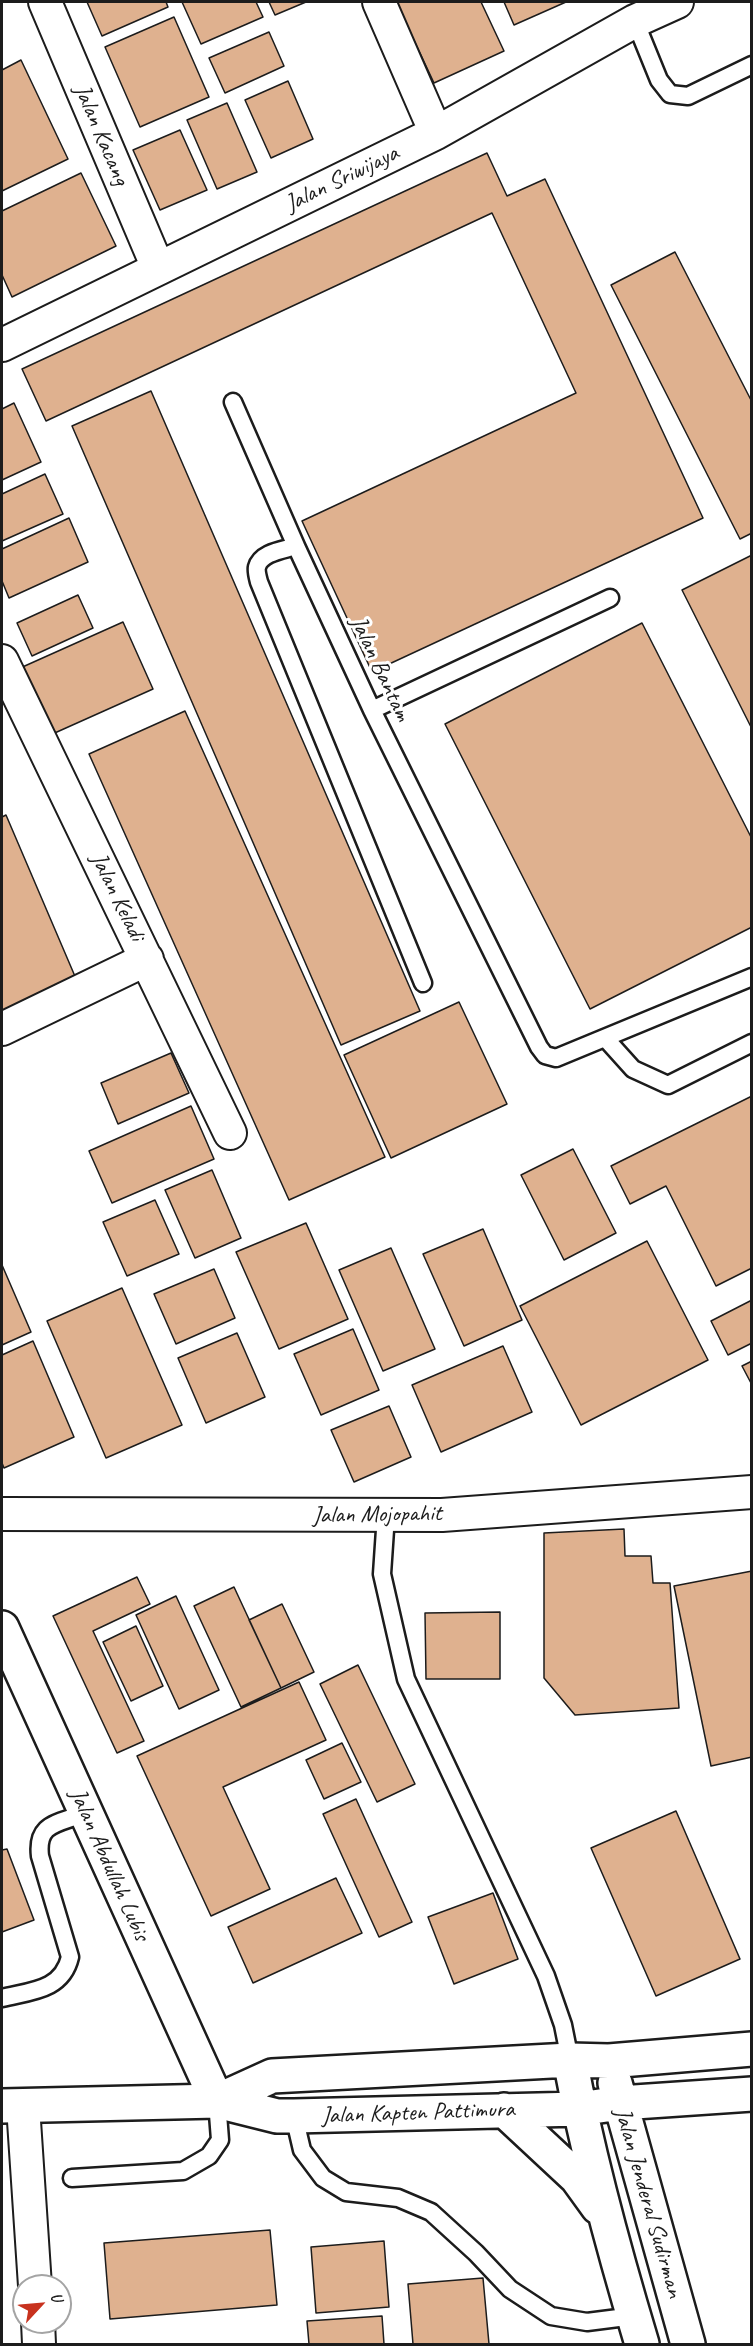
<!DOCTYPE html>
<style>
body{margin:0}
#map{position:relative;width:753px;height:2346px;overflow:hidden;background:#fff;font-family:Caveat,sans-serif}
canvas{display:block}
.frame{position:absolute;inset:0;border:3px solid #1c1c1c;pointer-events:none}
.north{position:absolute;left:12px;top:2274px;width:60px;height:60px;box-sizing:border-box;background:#fff;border:2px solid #a4a4a4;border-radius:50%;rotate:64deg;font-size:16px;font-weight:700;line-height:24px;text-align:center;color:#1c1c1c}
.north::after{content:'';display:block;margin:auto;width:21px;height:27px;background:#c8321e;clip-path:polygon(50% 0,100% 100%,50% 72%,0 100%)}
</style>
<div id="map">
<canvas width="753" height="2346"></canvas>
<div class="frame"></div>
<div class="north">U</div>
</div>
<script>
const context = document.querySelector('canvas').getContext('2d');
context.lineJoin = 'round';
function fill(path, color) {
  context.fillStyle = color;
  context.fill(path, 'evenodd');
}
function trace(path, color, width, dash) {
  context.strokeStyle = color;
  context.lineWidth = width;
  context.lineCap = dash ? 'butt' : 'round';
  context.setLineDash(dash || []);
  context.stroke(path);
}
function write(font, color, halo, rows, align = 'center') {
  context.font = font + ' Caveat,sans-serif';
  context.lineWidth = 6;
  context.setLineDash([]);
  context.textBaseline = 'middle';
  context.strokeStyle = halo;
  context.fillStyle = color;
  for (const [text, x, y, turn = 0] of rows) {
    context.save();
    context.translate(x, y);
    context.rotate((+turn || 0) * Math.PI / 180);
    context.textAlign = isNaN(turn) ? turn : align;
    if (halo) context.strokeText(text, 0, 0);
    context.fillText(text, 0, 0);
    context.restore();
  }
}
const building = new Path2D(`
 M 87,2 L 166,2 L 168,7 L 102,36 Z
 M 182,2 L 256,2 L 263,17 L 201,44 Z
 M 269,2 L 306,2 L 275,15 Z
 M 396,2 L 481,2 L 504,51 L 434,83 Z
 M 504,2 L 566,2 L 514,25 Z
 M 174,17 L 209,97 L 140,127 L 105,47 Z
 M 269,32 L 284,66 L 225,93 L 209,58 Z
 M 21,60 L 68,159 L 2,191 L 2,70 Z
 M 288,81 L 313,139 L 271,158 L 245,100 Z
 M 227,103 L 257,172 L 217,189 L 187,120 Z
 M 180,130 L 207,190 L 160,210 L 133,150 Z
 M 487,153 L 507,196 L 545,179 L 703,518 L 372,672 L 302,521 L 576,393 L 492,213 L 46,421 L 22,369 Z
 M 81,173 L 116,246 L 12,297 L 2,275 L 2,211 Z
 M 675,252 L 752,402 L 752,533 L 740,539 L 611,285 Z
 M 151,391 L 420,1011 L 341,1045 L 72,426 Z
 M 14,403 L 41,462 L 2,480 L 2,409 Z
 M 45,474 L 63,514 L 2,541 L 2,494 Z
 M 69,518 L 88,562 L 9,598 L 2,581 L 2,549 Z
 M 752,555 L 752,729 L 682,590 Z
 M 78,595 L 93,628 L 32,656 L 17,623 Z
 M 123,622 L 153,689 L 48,736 L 18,669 Z
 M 642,623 L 752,839 L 752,927 L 590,1009 L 445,724 Z
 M 185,711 L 385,1157 L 289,1200 L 89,754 Z
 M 6,815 L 77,981 L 2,1013 L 2,817 Z
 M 459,1002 L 507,1104 L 391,1158 L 344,1055 Z
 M 171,1053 L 189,1093 L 118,1124 L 101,1083 Z
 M 752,1096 L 752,1268 L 716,1286 L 666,1186 L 630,1204 L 611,1166 Z
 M 191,1106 L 214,1159 L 112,1203 L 89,1151 Z
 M 573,1149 L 616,1233 L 564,1260 L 521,1175 Z
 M 212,1170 L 241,1238 L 195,1258 L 165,1190 Z
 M 155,1200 L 179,1254 L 127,1276 L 103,1222 Z
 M 306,1223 L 348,1319 L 279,1349 L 236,1252 Z
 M 483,1229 L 522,1320 L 464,1346 L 423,1254 Z
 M 647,1241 L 708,1360 L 581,1425 L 520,1306 Z
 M 391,1248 L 435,1349 L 383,1371 L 339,1270 Z
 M 2,1265 L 31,1332 L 2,1345 Z
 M 214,1269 L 235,1318 L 176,1344 L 154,1294 Z
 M 122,1288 L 182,1425 L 106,1458 L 47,1321 Z
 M 752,1300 L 752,1343 L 728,1355 L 711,1321 Z
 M 353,1329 L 379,1390 L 321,1415 L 294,1354 Z
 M 237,1333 L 265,1397 L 206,1423 L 178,1358 Z
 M 33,1341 L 74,1437 L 4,1468 L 2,1463 L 2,1355 Z
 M 503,1346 L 532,1412 L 441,1452 L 412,1385 Z
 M 752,1361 L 752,1385 L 742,1366 Z
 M 389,1406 L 411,1457 L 354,1482 L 331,1430 Z
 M 624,1529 L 625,1556 L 651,1556 L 653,1583 L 670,1583 L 679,1708 L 575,1715 L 544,1678 L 544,1533 Z
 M 752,1571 L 752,1757 L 711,1766 L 674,1586 Z
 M 137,1577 L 150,1604 L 93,1631 L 144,1741 L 117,1753 L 53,1616 Z
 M 234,1587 L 281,1688 L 241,1707 L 194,1606 Z
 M 176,1596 L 219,1690 L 179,1709 L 136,1615 Z
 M 282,1604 L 314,1672 L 281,1688 L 249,1620 Z
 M 500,1612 L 500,1679 L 426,1679 L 425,1613 Z
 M 136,1626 L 163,1686 L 131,1701 L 103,1642 Z
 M 358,1665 L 415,1784 L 377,1802 L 320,1684 Z
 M 299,1682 L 326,1740 L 223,1787 L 270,1889 L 211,1916 L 137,1756 Z
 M 342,1743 L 361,1782 L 324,1799 L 306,1760 Z
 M 356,1799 L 412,1922 L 379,1937 L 323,1814 Z
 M 676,1811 L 740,1959 L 656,1996 L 591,1848 Z
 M 7,1849 L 34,1920 L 2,1932 L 2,1850 Z
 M 336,1878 L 362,1933 L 253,1983 L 228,1927 Z
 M 493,1893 L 518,1959 L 454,1984 L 428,1917 Z
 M 270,2230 L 277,2305 L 110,2319 L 104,2243 Z
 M 384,2241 L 389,2307 L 316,2313 L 311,2247 Z
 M 483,2278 L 489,2344 L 413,2344 L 408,2284 Z
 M 382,2316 L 384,2344 L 309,2344 L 307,2321 Z`);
fill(building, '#dfb18f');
trace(building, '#1c1c1c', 1.5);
const service = new Path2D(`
 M 635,21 L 659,80 L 670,94 L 688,96 L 752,65
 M 233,402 L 296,546
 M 372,710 L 610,598
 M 423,983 L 259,582 C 258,578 256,571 257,567 C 261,552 284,550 296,546 L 372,710 L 539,1047 L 545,1055 L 556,1058 L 752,977
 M 606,1039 L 633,1069 L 668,1085 L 752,1043
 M 386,1515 L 382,1574 L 406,1679 L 546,1976 L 563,2025 L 570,2060
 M 2,1998 C 30,1991 62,1991 70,1957 L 40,1856 C 36,1822 59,1824 85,1813
 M 294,2116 L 302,2150 L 323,2178 L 346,2192 L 398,2198 L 431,2212 L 476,2253 L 510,2289 L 551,2316 L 587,2322 L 634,2316
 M 72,2178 L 183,2171 L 209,2156 L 220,2140 L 217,2101`);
const minor = new Path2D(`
 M 45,2 L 158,268
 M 379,2 L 436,133
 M 2,345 L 436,133 L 635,21 L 677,2
 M 2,661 L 230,1133
 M 2,1029 L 147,959
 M 2,1514 L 442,1515 L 752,1492
 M 23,2106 L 35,2286
 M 38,2322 L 39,2344`);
const tertiary = new Path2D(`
 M 2,1628 L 217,2101`);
const primary = new Path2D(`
 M 570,2060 C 588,2156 614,2251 642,2344
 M 615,2083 L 688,2344
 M 217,2101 L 272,2076 L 570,2060 L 609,2061 L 752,2049
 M 2,2106 L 217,2101 L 277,2116 L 294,2116 L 579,2109 L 620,2103 L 752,2094
 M 504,2110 L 577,2178 L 598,2207`);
trace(service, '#1c1c1c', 21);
trace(minor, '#1c1c1c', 36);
trace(tertiary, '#1c1c1c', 38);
trace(primary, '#1c1c1c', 38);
trace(service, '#fff', 16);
trace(minor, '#fff', 32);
trace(tertiary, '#fff', 33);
trace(primary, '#fff', 33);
write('24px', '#1c1c1c', '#fff', [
 ["Jalan Kacang",101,135,67],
 ["Jalan Sriwijaya",342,179,-26],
 ["Jalan Bantam",380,669,65],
 ["Jalan Keladi",117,897,64],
 ["Jalan Mojopahit",377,1515,-1],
 ["Jalan Abdullah Lubis",109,1865,66],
 ["Jalan Kapten Pattimura",418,2113,-2],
 ["Jalan Jenderal Sudirman",648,2203,74]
]);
</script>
